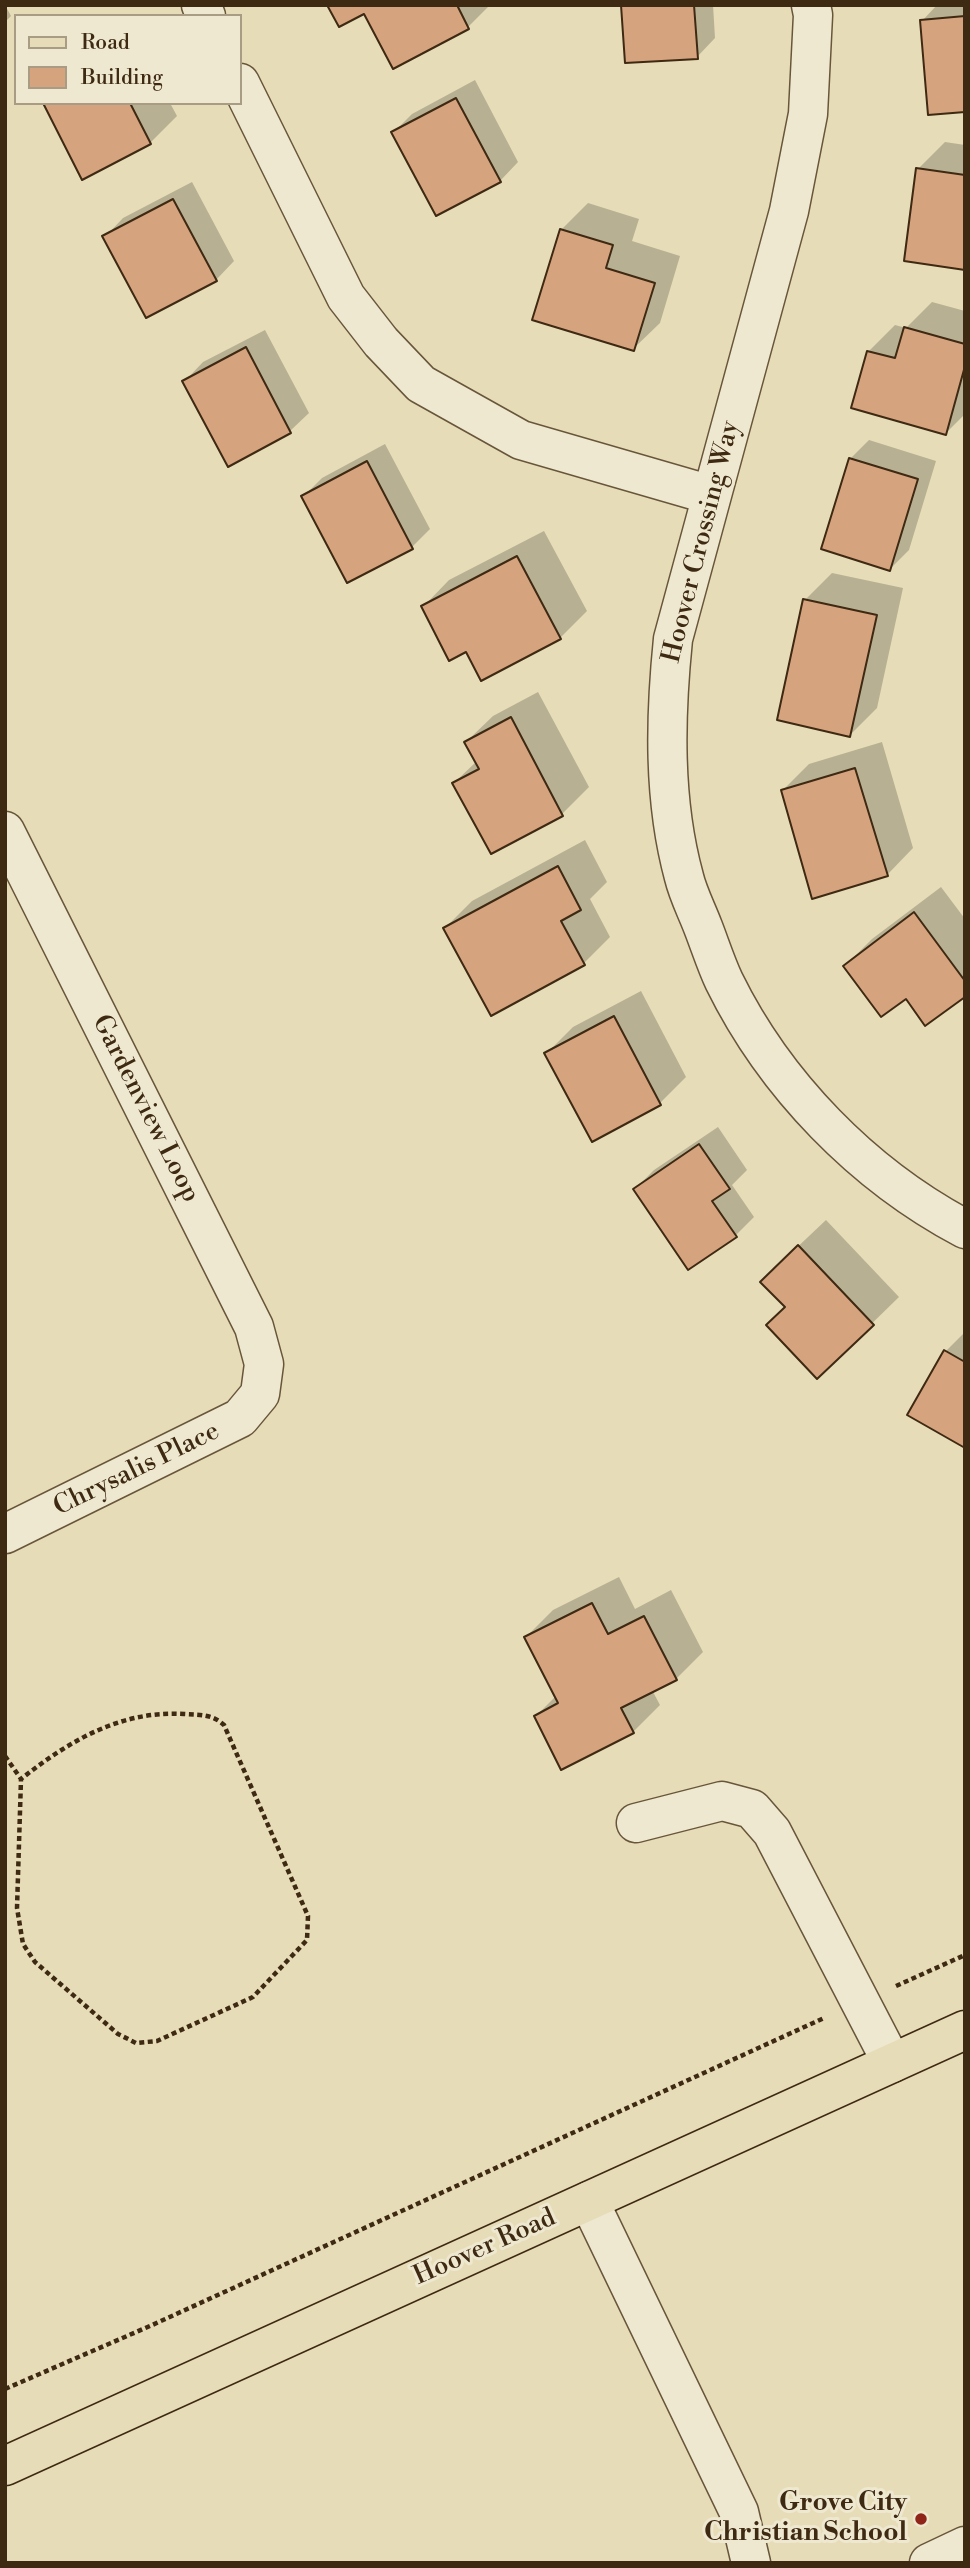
<!DOCTYPE html>
<style>
body{margin:0}
#map{position:relative;width:970px;height:2568px;overflow:hidden;background:#e6dcb7;font-family:"Libre Bodoni",serif}
canvas{display:block}
.frame{position:absolute;inset:0;border:7px solid #3e2912;pointer-events:none}
.legend{position:absolute;left:14px;top:14px;width:228px;height:91px;box-sizing:border-box;background:#efe8d0;border:2px solid #a89c84;margin:0;padding:9px 12px;list-style:none;font-size:21px;color:#3e2912}
.legend li{display:flex;align-items:center;gap:14px;height:35px}
.legend b{width:35px;border:2px solid #a89c84}
</style>
<div id="map">
<canvas width="970" height="2568"></canvas>
<div class="frame"></div>
<ul class="legend">
<li><b style="height:9px;background:#e6dcb7"></b>Road</li>
<li><b style="height:19px;background:#d6a37f"></b>Building</li>
</ul>
</div>
<script>
const context = document.querySelector('canvas').getContext('2d');
context.lineJoin = 'round';
function fill(path, color) {
  context.fillStyle = color;
  context.fill(path, 'evenodd');
}
function trace(path, color, width, dash) {
  context.strokeStyle = color;
  context.lineWidth = width;
  context.lineCap = dash ? 'butt' : 'round';
  context.setLineDash(dash || []);
  context.stroke(path);
}
function write(font, color, halo, rows, align = 'center') {
  context.font = font + ' "Libre Bodoni",serif';
  context.lineWidth = 6;
  context.setLineDash([]);
  context.textBaseline = 'middle';
  context.strokeStyle = halo;
  context.fillStyle = color;
  for (const [text, x, y, turn = 0] of rows) {
    context.save();
    context.translate(x, y);
    context.rotate((+turn || 0) * Math.PI / 180);
    context.textAlign = isNaN(turn) ? turn : align;
    if (halo) context.strokeText(text, 0, 0);
    context.fillText(text, 0, 0);
    context.restore();
  }
}
fill(new Path2D(`
 M 5,5 L 11,16 L 5,22 Z
 M 329,5 L 490,5 L 468,27 L 393,67 L 365,11 Z
 M 623,5 L 713,5 L 715,38 L 697,57 Z
 M 937,5 L 965,5 L 965,110 L 922,21 Z
 M 475,80 L 518,162 L 500,181 L 394,132 L 412,114 Z
 M 45,103 L 170,103 L 177,116 L 150,143 Z
 M 945,142 L 965,145 L 965,269 L 918,169 Z
 M 192,182 L 234,261 L 216,280 L 105,237 L 123,218 Z
 M 588,203 L 639,219 L 632,241 L 680,256 L 660,323 L 633,349 L 561,230 Z
 M 932,302 L 965,311 L 965,414 L 946,433 L 868,352 L 895,325 L 906,328 Z
 M 265,330 L 309,413 L 290,431 L 185,381 L 203,362 Z
 M 869,440 L 936,461 L 909,550 L 890,569 L 850,459 Z
 M 385,444 L 430,529 L 412,547 L 303,497 L 322,478 Z
 M 544,531 L 587,611 L 560,638 L 467,649 L 423,607 L 449,580 Z
 M 832,573 L 903,588 L 877,708 L 850,735 L 805,600 Z
 M 538,692 L 589,787 L 562,814 L 491,852 L 454,783 L 477,761 L 466,742 L 493,716 Z
 M 882,742 L 913,848 L 887,875 L 783,790 L 809,764 Z
 M 585,840 L 607,882 L 590,899 L 610,937 L 584,963 L 445,928 L 472,901 Z
 M 941,887 L 965,919 L 965,994 L 906,996 L 845,966 L 872,939 Z
 M 641,991 L 686,1077 L 660,1103 L 547,1053 L 573,1027 Z
 M 718,1127 L 747,1170 L 732,1185 L 754,1217 L 735,1236 L 635,1189 L 654,1170 Z
 M 826,1220 L 899,1297 L 817,1377 L 787,1307 L 789,1255 Z
 M 964,1333 L 965,1333 L 965,1446 L 946,1351 Z
 M 619,1577 L 635,1609 L 671,1590 L 703,1652 L 676,1679 L 652,1690 L 660,1705 L 633,1732 L 536,1716 L 556,1696 L 526,1637 L 553,1610 Z`), '#0003');
const building = new Path2D(`
 M 327,5 L 457,5 L 469,29 L 393,69 L 364,14 L 339,27 Z
 M 621,5 L 694,5 L 698,59 L 625,63 Z
 M 965,16 L 965,112 L 928,115 L 920,20 Z
 M 456,98 L 501,182 L 436,216 L 391,132 Z
 M 43,103 L 130,103 L 151,144 L 82,180 Z
 M 916,168 L 965,175 L 965,270 L 904,261 Z
 M 173,199 L 217,281 L 146,318 L 102,236 Z
 M 560,229 L 613,245 L 606,268 L 655,283 L 634,351 L 532,320 Z
 M 904,327 L 965,344 L 965,366 L 946,435 L 851,408 L 867,351 L 895,358 Z
 M 246,347 L 291,433 L 228,467 L 182,381 Z
 M 849,458 L 918,479 L 890,571 L 821,549 Z
 M 367,461 L 413,549 L 347,583 L 301,496 Z
 M 517,556 L 561,639 L 481,681 L 466,652 L 449,661 L 421,606 Z
 M 803,599 L 877,615 L 850,737 L 777,720 Z
 M 511,717 L 563,816 L 491,854 L 452,783 L 479,769 L 464,742 Z
 M 855,768 L 888,876 L 812,899 L 781,790 Z
 M 558,866 L 581,910 L 561,921 L 585,965 L 491,1016 L 443,928 Z
 M 914,912 L 965,981 L 965,997 L 925,1026 L 906,999 L 881,1017 L 843,966 Z
 M 614,1016 L 661,1105 L 592,1142 L 544,1053 Z
 M 699,1144 L 730,1189 L 712,1201 L 737,1237 L 688,1270 L 633,1189 Z
 M 798,1245 L 874,1325 L 817,1379 L 766,1325 L 785,1307 L 760,1282 Z
 M 944,1350 L 965,1362 L 965,1448 L 907,1415 Z
 M 592,1603 L 608,1634 L 644,1616 L 677,1680 L 621,1708 L 634,1733 L 561,1770 L 534,1716 L 558,1703 L 524,1637 Z`);
fill(building, '#d6a37f');
trace(building, '#3e2912', 2);
const minor = new Path2D(`
 M 201,5 L 206,16
 M 811,5 L 813,15 L 808,114 L 789,211 L 673,639 C 665,718 663,800 684,877 C 688,894 697,911 703,927 C 710,945 716,964 724,981 C 775,1085 863,1175 965,1229
 M 240,83 L 346,297 L 381,342 L 421,384 L 521,440 L 711,495
 M 5,831 L 254,1327 L 264,1364 L 260,1394 L 240,1418 L 5,1534
 M 636,1823 L 722,1801 L 752,1809 L 772,1832 L 892,2063
 M 589,2201 L 739,2512 L 751,2563
 M 929,2563 L 965,2546`);
const major = new Path2D(`
 M 5,2466 L 965,2030`);
trace(minor, '#68563b', 41);
trace(major, '#3e2912', 41);
trace(new Path2D(`
 M 5,1756 L 21,1779 L 17,1908 L 23,1944 L 35,1962 L 118,2034 L 136,2043 L 157,2041 L 253,1997 L 307,1940 L 308,1916 L 224,1725 C 212,1714 201,1715 184,1714 C 121,1710 69,1741 21,1779
 M 896,1986 L 965,1955
 M 5,2389 L 150,2326 L 824,2018`), '#3e2912', 4.5, [5, 3.5]);
trace(minor, '#efe8d0', 38);
trace(major, '#e6dcb7', 38);
for (const [x, y, r, color] of [
 [921,2519,7,"#8f2418"]
]) {
  const dot = new Path2D();
  dot.arc(x, y, r, 0, 2 * Math.PI);
  context.fillStyle = color;
  context.fill(dot);
  trace(dot, '#efe8d0', 2.5);
}
write('26px', '#3e2912', '#efe8d0', [
 ["Hoover Crossing Way",702,542,-76],
 ["Gardenview Loop",145,1109,63],
 ["Chrysalis Place",137,1470,-26],
 ["Hoover Road",485,2248,-24]
]);
write('bold 26px', '#3e2912', '#efe8d0', [
 ["Grove City",907,2504],
 ["Christian School",907,2534]
], 'right');
</script>
